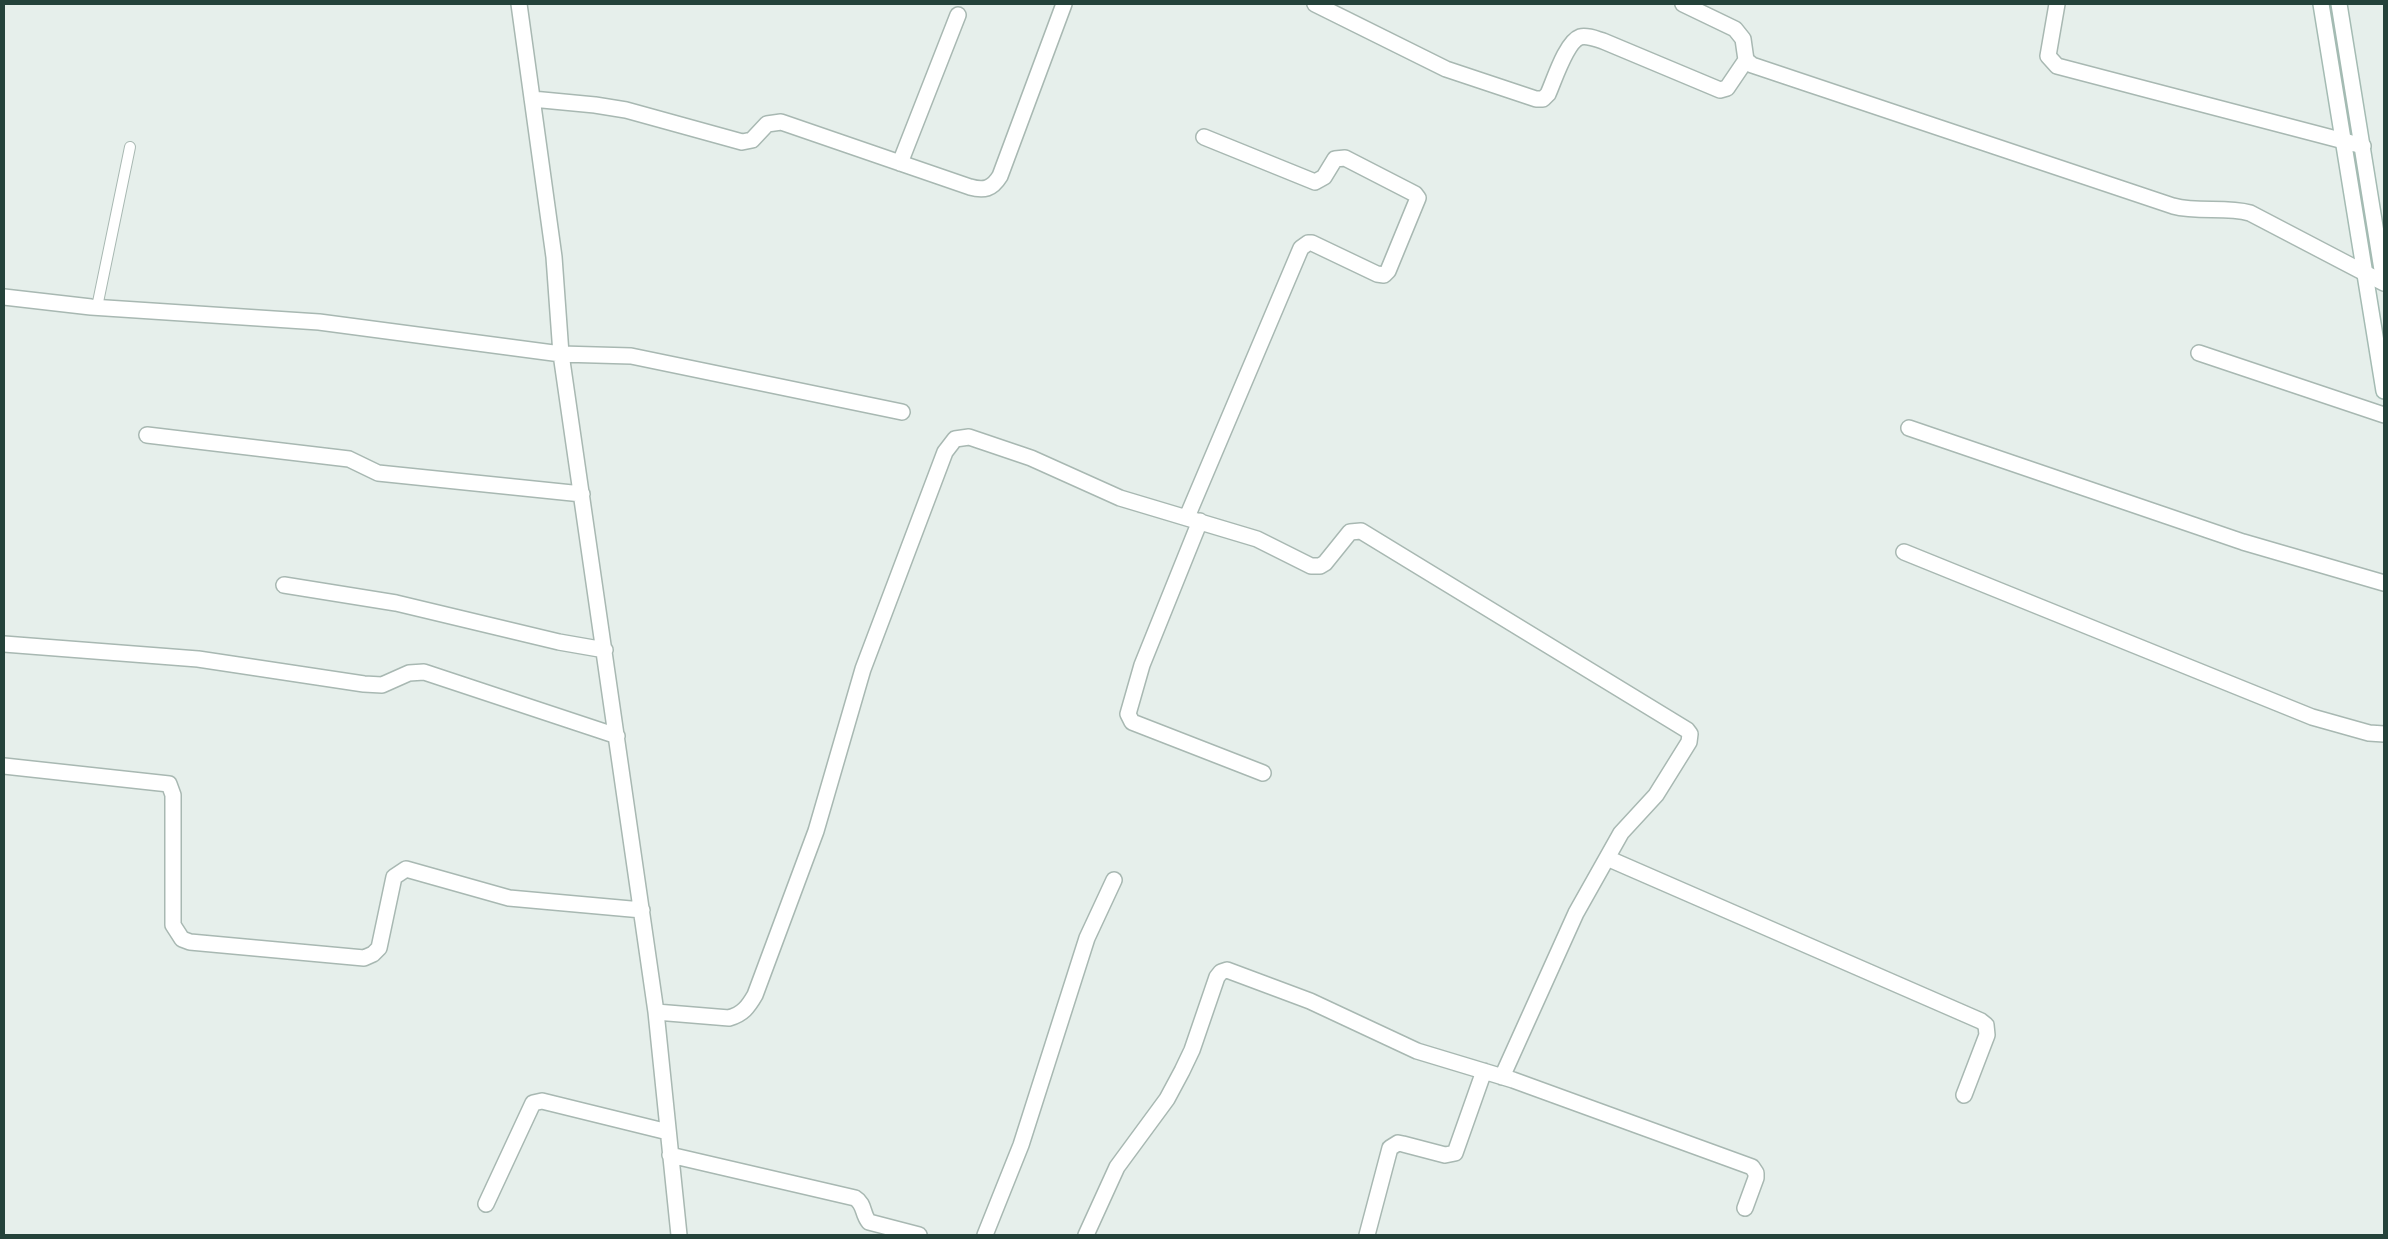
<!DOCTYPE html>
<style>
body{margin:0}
#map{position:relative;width:2388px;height:1239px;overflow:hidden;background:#e6efeb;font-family:"Asap Condensed",sans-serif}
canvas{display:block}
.frame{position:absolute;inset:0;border:5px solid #24423a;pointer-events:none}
</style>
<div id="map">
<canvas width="2388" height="1239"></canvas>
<div class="frame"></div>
</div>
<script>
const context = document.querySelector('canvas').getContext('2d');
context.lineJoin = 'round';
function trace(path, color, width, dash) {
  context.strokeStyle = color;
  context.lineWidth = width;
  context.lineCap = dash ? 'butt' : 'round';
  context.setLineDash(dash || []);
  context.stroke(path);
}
const lane = new Path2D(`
 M 97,307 L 130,147`);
const street = new Path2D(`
 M 519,4 L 554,257 L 561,354 L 656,1012 L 679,1235
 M 1315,4 L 1446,69 L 1536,99 L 1543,99 L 1548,94 C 1554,81 1566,42 1580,37 C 1588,35 1596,39 1603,41 L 1720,90 L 1727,88 L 1746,60
 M 1683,4 L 1735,29 L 1743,39 L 1746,60 L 1752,65 L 2173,206 C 2199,213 2225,206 2250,213 L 2384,283
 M 2057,4 L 2048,56 L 2057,66 L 2363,146
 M 532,99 L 595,105 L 626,110 L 742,142 L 752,140 L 767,124 L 781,122 L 970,187 C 984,191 992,189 1000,176 L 1064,4
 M 900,163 L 958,15
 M 4,297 L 91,307 L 319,322 L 561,354 L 631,356 L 902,412
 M 2199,353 L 2384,415
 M 1909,428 L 2243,542 L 2384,583
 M 147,435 L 349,459 L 378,473 L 582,494
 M 1187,517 L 1301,248 L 1308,243 L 1312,243 L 1377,274 L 1384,275 L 1388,271 L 1418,198 L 1415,194 L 1345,158 L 1335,159 L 1324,177 L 1315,182 L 1204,137
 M 1200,521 L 1142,665 L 1128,714 L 1132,722 L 1263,773
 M 1904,552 L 2312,717 L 2369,733 L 2384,734
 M 284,585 L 396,603 L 559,642 L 605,650
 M 4,644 L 198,659 L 364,684 L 382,685 L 409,673 L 424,672 L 617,736
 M 4,766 L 169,784 L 173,795 L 173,925 L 182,939 L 190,942 L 364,958 L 373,954 L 379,948 L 394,877 L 406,869 L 509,898 L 642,910
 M 1607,858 L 1981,1021 L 1986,1025 L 1987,1035 L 1964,1095
 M 656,1012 L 729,1018 C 743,1014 748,1007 755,995 L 816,831 L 863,669 L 945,452 L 955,439 L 969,437 L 1031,458 L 1120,498 L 1257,539 L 1311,566 L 1320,566 L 1325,563 L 1350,532 L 1361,531 L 1687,730 L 1690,734 L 1689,742 L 1656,795 L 1621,833 L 1576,913 L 1502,1077
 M 670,1155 L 855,1198 C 865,1204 862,1214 869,1222 L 919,1235
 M 486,1204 L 533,1103 L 542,1101 L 668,1132
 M 985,1235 L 1021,1145 L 1087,938 L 1114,880
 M 1086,1235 L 1117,1167 L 1167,1099 L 1182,1071 L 1192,1050 L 1217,977 L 1221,972 L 1227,970 L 1310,1001 L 1417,1051 L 1513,1080 L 1752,1167 L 1756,1173 L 1756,1178 L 1745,1208
 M 1367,1235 L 1390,1148 L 1398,1143 L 1403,1144 L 1445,1155 L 1455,1153 L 1484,1071`);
const secondary = new Path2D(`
 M 2321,4 L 2384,391
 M 2339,4 L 2384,282`);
trace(lane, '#a8b8b2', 12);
trace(street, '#a8b8b2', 18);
trace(secondary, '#a4bbb3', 18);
trace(lane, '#fff', 10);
trace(street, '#fff', 15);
trace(secondary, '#fff', 15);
</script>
